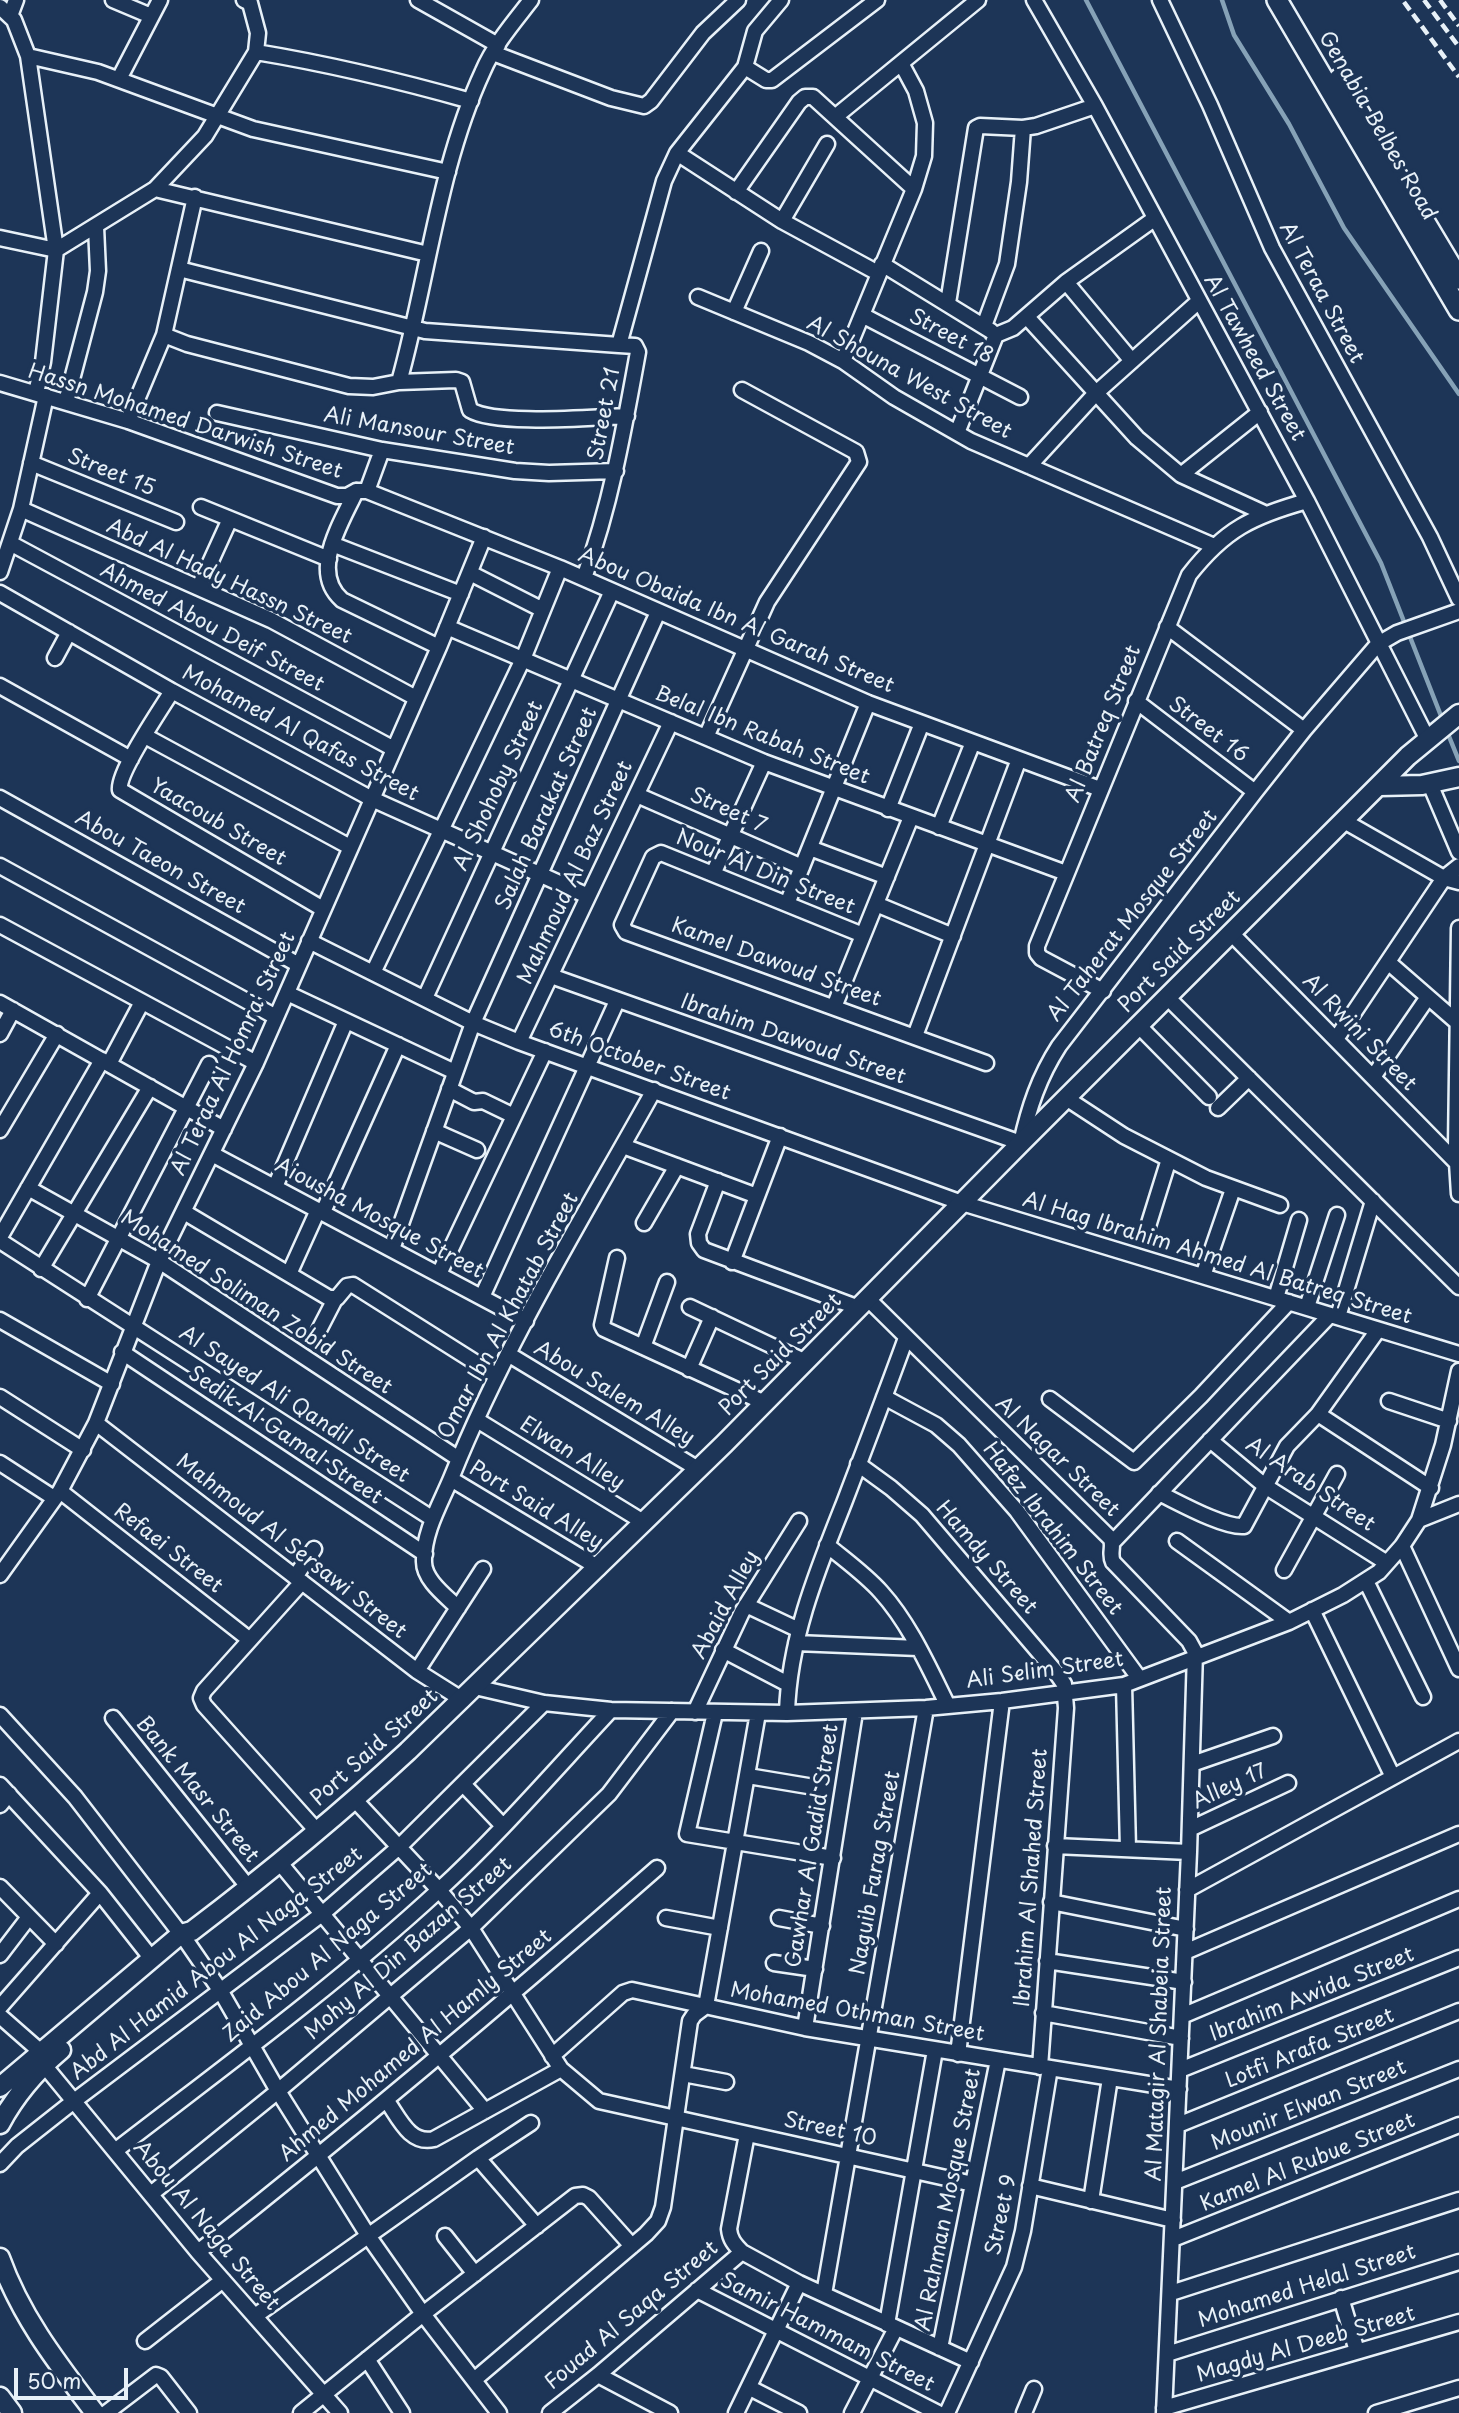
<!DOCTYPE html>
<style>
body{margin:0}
#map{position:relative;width:1459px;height:2413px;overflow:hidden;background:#1d3557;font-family:"Playpen Sans",sans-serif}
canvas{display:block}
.scale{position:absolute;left:14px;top:2368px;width:114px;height:32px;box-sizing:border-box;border:4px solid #e8f1f8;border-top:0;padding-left:9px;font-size:21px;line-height:24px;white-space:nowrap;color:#e8f1f8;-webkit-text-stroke:5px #1d3557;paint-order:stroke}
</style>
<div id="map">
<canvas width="1459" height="2413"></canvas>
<div class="scale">50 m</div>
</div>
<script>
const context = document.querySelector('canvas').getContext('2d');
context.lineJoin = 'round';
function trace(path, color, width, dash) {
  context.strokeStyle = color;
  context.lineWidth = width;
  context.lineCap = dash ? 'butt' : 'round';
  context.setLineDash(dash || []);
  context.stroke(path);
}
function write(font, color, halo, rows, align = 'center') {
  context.font = font + ' "Playpen Sans",sans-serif';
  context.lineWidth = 7;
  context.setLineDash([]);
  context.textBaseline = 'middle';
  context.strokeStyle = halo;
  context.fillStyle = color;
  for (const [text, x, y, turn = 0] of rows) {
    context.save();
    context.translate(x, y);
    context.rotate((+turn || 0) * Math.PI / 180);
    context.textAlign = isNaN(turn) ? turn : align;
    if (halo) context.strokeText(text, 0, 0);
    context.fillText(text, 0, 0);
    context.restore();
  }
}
trace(new Path2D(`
 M 1086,0 L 1381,563 L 1443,721
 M 1222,0 L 1234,35 L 1289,124 L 1344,228 L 1459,394
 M 1446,729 L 1459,761`), '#86a2b7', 4.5);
const minor = new Path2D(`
 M 113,0 L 151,16
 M 418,0 L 498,45
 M 1034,0 L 1095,106 L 1307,501 L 1428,740
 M 1160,0 L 1210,105 L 1272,248 L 1430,537 L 1459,599
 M 0,7 L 14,20 L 28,56 L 56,250 L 43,362 L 36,393
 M 10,16 L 16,0
 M 256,52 C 329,64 400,81 471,101
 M 493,53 L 611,98 L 644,106 L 651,101 L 703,33 L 738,0
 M 28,56 L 98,72 L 253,129 L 448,172
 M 745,67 L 766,80 L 772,80 L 877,0
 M 119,79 L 160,0
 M 835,117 L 978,0
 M 677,153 L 782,221 L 878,273
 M 155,189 L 428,254
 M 736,192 L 799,102 L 805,97 L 813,97 L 914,189
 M 195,197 L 164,335 L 187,344 L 349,386 L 373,387 L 399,382 L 456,380 L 462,382 L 470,410 C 497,426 592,417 627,416
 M 782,221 L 827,144
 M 0,238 L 56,250 L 155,189 L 205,136 L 256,52 L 258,33 L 250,3 L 244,0
 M 882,264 L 991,331
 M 179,269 L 425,331 L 619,345
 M 1066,282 L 1132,361
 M 698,297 L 809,343 L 843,361 L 894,397 L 971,441 L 1214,546
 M 948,303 L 976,128 L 980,126 L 1023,128 L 1036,126 L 1095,106
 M 734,312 L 761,251
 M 862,315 L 1020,397
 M 1027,317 L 1137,438 L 1181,475 L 1264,513
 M 984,326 L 1007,264 L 1019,182 L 1023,128
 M 843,361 L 914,189 L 924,156 L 925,123 L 916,91 L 901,63
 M 399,382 C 428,279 438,168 483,71 C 494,45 514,22 531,0
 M 0,383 L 128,421 L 337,496 L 347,496 L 356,491
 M 66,402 L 95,292 L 98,271 L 96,227
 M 217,413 L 382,450 L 515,471 L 549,473 L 616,471
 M 128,421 L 164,335
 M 957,433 L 996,335 L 1013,328 L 1066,282 L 1154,219
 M 31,463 L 176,522
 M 1029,466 L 1096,393 L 1199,301
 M 1181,475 L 1260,412
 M 356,491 L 367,491 L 560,568 L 868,703 L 1100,789
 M 356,491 C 342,522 309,571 342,600 L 439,647
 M 367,491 L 382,450
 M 201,507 L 329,559
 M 21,509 L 271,620 L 416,698
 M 10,543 L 394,749
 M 332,544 L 461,594
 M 0,572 L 21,509 L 46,396
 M 470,573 L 543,610
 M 584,578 C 611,504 624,429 638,352 L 635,346 L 619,345 L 664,181 L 677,153 L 745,67 L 755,31 L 781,0
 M 199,587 L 230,519
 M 0,593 L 172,691 L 372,799 L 588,896
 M 447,627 L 764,762 L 1066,873
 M 1167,627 L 1304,730
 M 55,658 L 69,632
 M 0,686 L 131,759
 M 172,691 C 161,709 117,773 120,790 L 323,909
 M 1136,701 L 1255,792
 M 145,736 L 350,847
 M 706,737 L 767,602 L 859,462 L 856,452 L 742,390
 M 1430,784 L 1459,852
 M 637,795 L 802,867
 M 0,798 L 299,965
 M 888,809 L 922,723
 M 1344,821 L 1444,878 L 1459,882
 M 939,827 L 973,742
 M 810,848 L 887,877
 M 0,866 L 276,1017
 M 713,874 L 764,762
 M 787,904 L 868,703
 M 876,904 L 953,936
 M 0,925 L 256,1063
 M 1459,928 L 1456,1147 L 1459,1194
 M 1230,932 L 1457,1163
 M 863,935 L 661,853 L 653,857 L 622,925 L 626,932 L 986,1063
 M 309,941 L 473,1023 L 519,1042 L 962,1203 L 1459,1354
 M 1388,962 L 1458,1023
 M 373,973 L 523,659 L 560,568
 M 551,976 L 1021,1143 C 1029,1107 1039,1077 1059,1046 L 1255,792 L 1304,730 L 1378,644 L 1397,633 L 1459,611
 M 1103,991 L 1041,958 L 1037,953 L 1037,946 L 1189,575 C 1225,529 1253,516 1307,501
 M 287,993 L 455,1072
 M 425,998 L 612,591
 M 1168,998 L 1459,1287
 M 0,1003 L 224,1129
 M 834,1007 L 911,817
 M 1139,1026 L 1209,1097
 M 0,1034 L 13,1010
 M 915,1036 L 1019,759
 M 1336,1039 L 1444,878 L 1459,866
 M 519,1042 L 671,722
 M 109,1064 L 142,1002
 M 1373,1077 L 1428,997
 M 449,1089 L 474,1102 L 483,1101 L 514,1116
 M 1066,1098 L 1124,1136 L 1206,1178 L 1280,1205
 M 1218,1108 L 1249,1078
 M 0,1130 L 57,1034
 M 434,1131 L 477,1150
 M 623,1146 L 757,1196
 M 212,1154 L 526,1321
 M 718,1181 L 698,1234 L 699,1243 L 704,1250 L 859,1308
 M 275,1187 L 346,1021
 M 28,1188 L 159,1261 L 459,1459
 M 184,1212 L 329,1298 L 337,1298 L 347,1286 L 353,1285 L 497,1376
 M 323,1212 L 398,1045
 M 644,1223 L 677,1166
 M 1145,1236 L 1169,1159
 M 0,1237 L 102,1060
 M 0,1241 L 433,1519
 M 392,1249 L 473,1023 L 658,612
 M 617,1258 L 602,1325 L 604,1329 L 765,1403
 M 732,1262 L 780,1136
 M 41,1269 L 150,1087
 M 289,1274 L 318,1210
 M 439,1274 L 545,1051
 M 1203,1276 L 1233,1189
 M 482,1297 L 617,1001
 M 1276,1298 L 1299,1220
 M 87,1299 L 209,1064
 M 868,1299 L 1111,1539 C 1114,1547 1109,1554 1113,1562 L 1189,1641 L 1195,1652 L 1189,1852 L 1164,2413
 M 690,1307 L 806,1362
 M 1307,1307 L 1337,1215
 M 1338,1317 L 1373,1201
 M 0,1320 L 112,1384
 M 319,1330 L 335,1299
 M 643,1347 L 667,1282
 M 122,1352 L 425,1554
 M 508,1354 L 698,1469
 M 689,1369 L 712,1317
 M 0,1397 L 83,1450
 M 884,1397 L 936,1425 L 959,1445 L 1017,1511 L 1139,1678
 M 1050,1399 L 1134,1462 L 1201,1396 L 1289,1302
 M 1389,1401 L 1449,1421
 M 1318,1414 L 1431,1488
 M 477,1420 L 645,1523
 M 96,1423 L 417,1671 L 463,1700
 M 1210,1440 L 1265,1486 L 1387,1563
 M 0,1463 L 54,1498
 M 858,1464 L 891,1488 L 922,1515 L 1055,1671 L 1064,1684 L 1066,1708 L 1040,2067
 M 451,1479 L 599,1568
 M 60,1491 L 250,1640
 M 1159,1493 C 1178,1502 1224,1528 1244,1526 L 1287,1446 L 1318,1414 L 1378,1330
 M 1419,1520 L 1459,1504
 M 1177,1541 L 1289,1622
 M 1112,1543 L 1330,1315
 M 827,1545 C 845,1560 866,1575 881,1592 C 910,1624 929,1668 948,1706
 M 1402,1546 L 1459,1669
 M 1284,1570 L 1337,1474
 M 0,1575 L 60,1491 L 96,1423 L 159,1261 L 256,1063 L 439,647 L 484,537
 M 295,1577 L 314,1549
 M 1366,1581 L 1423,1697
 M 302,1582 L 204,1691 L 201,1698 L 204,1705 L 317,1831
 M 746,1605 L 799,1630
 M 458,1608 C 446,1596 424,1580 424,1562 C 423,1532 441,1503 452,1476 C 506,1342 584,1216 654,1090
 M 1312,1610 L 1393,1777
 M 796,1643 L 918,1648
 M 723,1650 L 788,1684
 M 417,1671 L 483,1569
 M 1124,1685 L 1128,1849
 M 475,1687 L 544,1703 L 611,1710 L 787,1713 L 926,1708 L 1002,1701 L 1124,1685 L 1289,1622 L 1343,1595 L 1379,1572 L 1402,1546 L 1419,1520 L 1443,1445 L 1459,1371
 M 695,1712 L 742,1612 L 799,1521
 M 715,1713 L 687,1834 L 833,1858
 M 787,1713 C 789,1639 817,1571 844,1503 C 865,1448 886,1393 906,1338
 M 0,1715 L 75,1797 L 187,1942 L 220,1990 L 278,2091 L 369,2237 L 423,2314 L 499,2413
 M 113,1718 L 249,1888
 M 1192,1764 L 1273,1736
 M 748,1776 L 808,1786
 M 0,1785 L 100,1893 L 152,1959
 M 464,1785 L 503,1826
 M 355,1800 L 439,1890 L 471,1928 L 561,2069 L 599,2101 L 973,2184
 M 0,1805 L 9,1794
 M 1190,1829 L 1288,1783
 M 1055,1846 L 1189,1852
 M 280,1863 L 485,2111
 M 0,1887 L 56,1944
 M 1187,1890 L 1459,1741
 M 1051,1902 L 1186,1929
 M 666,1918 L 720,1928
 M 779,1918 L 822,1926
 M 1185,1952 L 1459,1834
 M 0,1955 L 29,1917
 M 1047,1961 L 1184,1982
 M 774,1963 L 815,1969
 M 0,2007 L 100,1893
 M 1043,2013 L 1181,2038
 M 0,2016 L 41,2052
 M 1182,2016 L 1459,1899
 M 805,2028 L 855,1712
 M 958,2054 L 1002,1701
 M 552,2056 L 623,1993 L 632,1990 L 805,2028 L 1179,2089
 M 44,2065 L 198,2252 L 340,2413
 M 1180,2070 L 1459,1958
 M 683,2074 L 726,2082
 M 387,2101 C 399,2118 410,2145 434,2139 L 561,2069
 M 1178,2125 L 1459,2011
 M 747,2134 L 729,2229 C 730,2239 734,2244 742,2252 L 799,2283 L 971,2362
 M 115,2151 C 224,2067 336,1985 438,1891 C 499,1835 554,1771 611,1710
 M 478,2158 L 537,2226
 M 0,2164 L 17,2146 L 74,2101 L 322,1914 L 399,1847 L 544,1703
 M 1175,2182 L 1459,2069
 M 1030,2186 L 1173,2220
 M 151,2194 L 278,2091 L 471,1928 L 609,1794 L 672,1711
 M 1091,2201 L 1110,2078
 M 445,2236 L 475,2274
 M 1173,2239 L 1459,2125
 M 198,2252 C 355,2128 507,2000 657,1868
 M 697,2290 L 938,2413
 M 1171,2293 L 1459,2200
 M 824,2294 L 926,1708
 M 1341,2298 L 1357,2351
 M 255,2316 L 478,2158 L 531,2123
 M 887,2324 L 935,2050
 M 145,2341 L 223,2280
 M 940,2348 L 998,2060
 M 1167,2354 L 1459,2262
 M 367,2359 L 402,2413
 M 598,2375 L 670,2413
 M 474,2380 L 646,2234 L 658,2221 L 663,2207 L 690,2021 L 694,2015 L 706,2006 L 758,1713
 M 750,2388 L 799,2413
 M 1164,2408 L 1459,2322
 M 106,2413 L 156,2375 L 161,2377 L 189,2413
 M 301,2413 L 423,2314 L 575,2196 L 583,2195 L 589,2198 L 632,2246
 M 550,2413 L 598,2375 L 742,2252
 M 736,2413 L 799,2283
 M 852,2413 L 896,2328
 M 947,2413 L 1014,2267 L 1023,2231 L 1050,2068
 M 1024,2413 L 1034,2389
 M 1376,2413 L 1459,2388`);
const tertiary = new Path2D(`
 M 1380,786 L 1422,785 L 1459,777
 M 0,2087 L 181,1934 L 192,1931 C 267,1874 339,1815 408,1751 L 724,1444 L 1021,1143 L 1408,756 L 1459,714
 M 0,2124 C 16,2094 35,2072 61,2050
 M 0,2258 C 21,2317 58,2364 95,2413
 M 0,2397 L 12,2413`);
const secondary = new Path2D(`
 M 1277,0 L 1459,310
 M 1339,79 L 1459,279`);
trace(minor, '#e8f1f8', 19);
trace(tertiary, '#e8f1f8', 23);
trace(secondary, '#e8f1f8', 24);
trace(minor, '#1d3557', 14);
trace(tertiary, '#1d3557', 18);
trace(secondary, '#1d3557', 19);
trace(new Path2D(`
 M 1424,0 L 1459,47
 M 1440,0 L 1459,26
 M 1404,2 L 1459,77`), '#e8f1f8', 4.5, [10, 5]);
write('21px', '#e8f1f8', '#1d3557', [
 ["Genabia Belbes Road",1377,126,60],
 ["Al Teraa Street",1321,293,62],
 ["Street 18",951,337,28],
 ["Al Tawheed Street",1254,358,61],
 ["Al Shouna West Street",909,378,29],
 ["Street 21",605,414,-79],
 ["Hassn Mohamed Darwish Street",185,422,18],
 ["Ali Mansour Street",419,432,10],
 ["Street 15",111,473,22],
 ["Abd Al Hady Hassn Street",229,582,25],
 ["Abou Obaida Ibn Al Garah Street",736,621,23],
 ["Ahmed Abou Deif Street",212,628,28],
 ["Al Batreq Street",1104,724,-68],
 ["Street 16",1208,730,37],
 ["Mohamed Al Qafas Street",300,734,28],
 ["Belal Ibn Rabah Street",762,736,22],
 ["Al Shohoby Street",499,786,-65],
 ["Salah Barakat Street",547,809,-66],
 ["Street 7",728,811,24],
 ["Yaacoub Street",218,823,30],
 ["Abou Taeon Street",160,863,29],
 ["Mahmoud Al Baz Street",576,873,-65],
 ["Nour Al Din Street",765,873,22],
 ["Al Taherat Mosque Street",1133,916,-52],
 ["Port Said Street",1180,952,-45],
 ["Kamel Dawoud Street",776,963,20],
 ["Al Rwini Street",1359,1033,46],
 ["Ibrahim Dawoud Street",793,1040,19],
 ["Al Teraa Al Homra' Street",234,1054,-65],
 ["6th October Street",639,1062,20],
 ["Aiousha Mosque Street",379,1219,28],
 ["Al Hag Ibrahim Ahmed Al Batreq Street",1217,1259,17],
 ["Mohamed Soliman Zobid Street",256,1303,33],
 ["Omar Ibn Al Khatab Street",509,1316,-62],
 ["Port Said Street",781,1355,-45],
 ["Abou Salem Alley",614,1394,31],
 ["Al Sayed Ali Qandil Street",294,1405,33],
 ["Sedik Al Gamal Street",285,1436,34],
 ["Elwan Alley",572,1454,32],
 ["Al Nagar Street",1057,1457,44],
 ["Al Arab Street",1310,1485,34],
 ["Port Said Alley",536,1506,31],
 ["Hafez Ibrahim Street",1052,1529,52],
 ["Mahmoud Al Sersawi Street",291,1547,38],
 ["Refaei Street",168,1549,38],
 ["Hamdy Street",986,1558,49],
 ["Abaid Alley",726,1605,-62],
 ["Ali Selim Street",1045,1671,-8],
 ["Port Said Street",375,1748,-42],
 ["Alley 17",1230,1787,-25],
 ["Bank Masr Street",197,1790,51],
 ["Gawhar Al Gadid Street",813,1846,-81],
 ["Naguib Farag Street",876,1873,-80],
 ["Ibrahim Al Shahed Street",1032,1878,-86],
 ["Mohy Al Din Bazan Street",409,1949,-41],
 ["Zaid Abou Al Naga Street",328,1953,-40],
 ["Abd Al Hamid Abou Al Naga Street",217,1964,-38],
 ["Ibrahim Awida Street",1312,1995,-22],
 ["Mohamed Othman Street",857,2013,10],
 ["Al Matagir Al Shabeia Street",1160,2034,-88],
 ["Ahmed Mohamed Al Hamly Street",416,2046,-40],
 ["Lotfi Arafa Street",1310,2049,-22],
 ["Mounir Elwan Street",1309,2106,-22],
 ["Street 10",830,2130,12],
 ["Kamel Al Rubue Street",1308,2163,-22],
 ["Al Rahman Mosque Street",949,2200,-79],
 ["Street 9",1002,2215,-78],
 ["Abou Al Naga Street",206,2226,50],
 ["Mohamed Helal Street",1307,2287,-18],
 ["Fouad Al Saqa Street",632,2316,-40],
 ["Samir Hammam Street",827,2333,27],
 ["Magdy Al Deeb Street",1306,2345,-16]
]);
</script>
